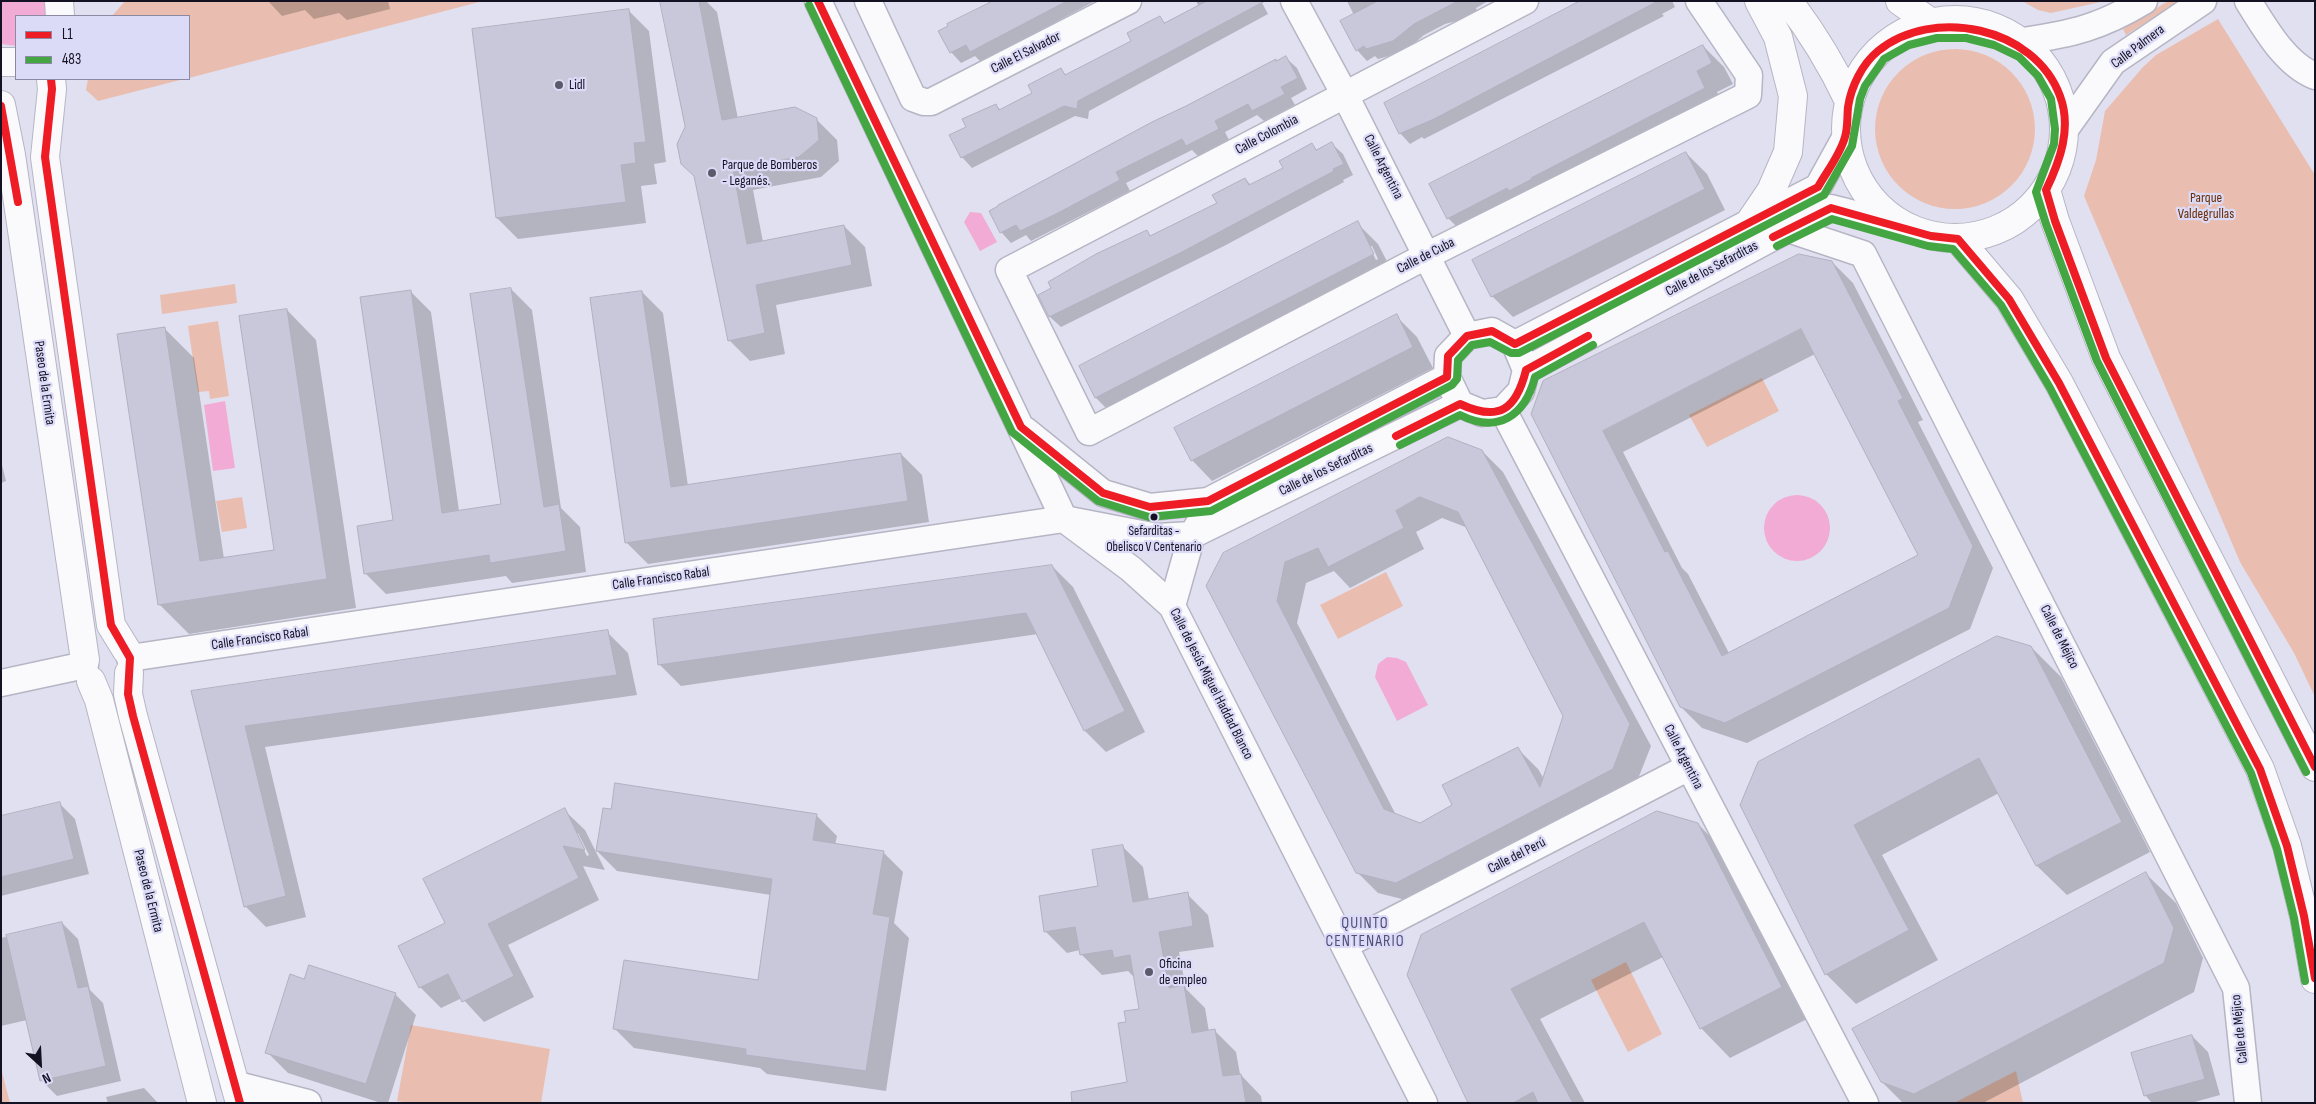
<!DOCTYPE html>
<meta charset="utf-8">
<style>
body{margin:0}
#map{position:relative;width:2316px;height:1104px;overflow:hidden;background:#e1e0f1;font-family:"Sofia Sans Condensed",sans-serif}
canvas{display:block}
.frame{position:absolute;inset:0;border:2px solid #131122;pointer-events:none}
.legend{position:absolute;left:15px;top:15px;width:175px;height:65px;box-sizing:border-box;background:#dbdaf7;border:1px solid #8b8aa2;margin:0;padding:6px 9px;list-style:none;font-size:15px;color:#131122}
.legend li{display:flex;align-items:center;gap:10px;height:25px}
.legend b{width:25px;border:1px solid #8b8aa2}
.north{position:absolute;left:15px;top:1039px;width:50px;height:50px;-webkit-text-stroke:4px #dbdaf7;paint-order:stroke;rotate:155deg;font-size:14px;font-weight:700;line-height:20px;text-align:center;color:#131122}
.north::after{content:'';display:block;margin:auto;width:18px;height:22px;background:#131122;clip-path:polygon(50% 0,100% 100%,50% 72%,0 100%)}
</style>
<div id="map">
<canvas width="2316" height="1104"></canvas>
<div class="frame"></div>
<ul class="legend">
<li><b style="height:6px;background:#ee1c25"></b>L1</li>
<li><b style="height:6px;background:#44a643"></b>483</li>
</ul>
<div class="north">N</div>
</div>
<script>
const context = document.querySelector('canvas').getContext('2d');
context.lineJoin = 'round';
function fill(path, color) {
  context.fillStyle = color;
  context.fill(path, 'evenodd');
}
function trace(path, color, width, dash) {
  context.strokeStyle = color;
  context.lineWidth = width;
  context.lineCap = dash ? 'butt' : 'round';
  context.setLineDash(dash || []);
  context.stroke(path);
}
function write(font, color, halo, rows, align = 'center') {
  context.font = font + ' "Sofia Sans Condensed",sans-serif';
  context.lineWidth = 4.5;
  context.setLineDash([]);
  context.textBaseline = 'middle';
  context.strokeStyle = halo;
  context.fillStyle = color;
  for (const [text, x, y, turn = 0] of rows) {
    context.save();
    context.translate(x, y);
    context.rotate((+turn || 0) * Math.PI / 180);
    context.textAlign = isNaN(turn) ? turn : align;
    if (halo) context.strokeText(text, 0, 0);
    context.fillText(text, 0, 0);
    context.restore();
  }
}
fill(new Path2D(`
 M 125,1 L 483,1 L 189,78 L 189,16 L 112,16 Z
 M 2022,1 L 2105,1 L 2051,13 L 2038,10 Z
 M 2168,1 L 2179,1 L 2126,35 L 2123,29 Z
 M 2218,19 L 2315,175 L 2315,697 L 2294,653 L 2240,562 L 2084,196 L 2096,160 L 2105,111 L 2143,67 L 2156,55 Z
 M1875 129a80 80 0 1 1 160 0a80 80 0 1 1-160 0Z
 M 88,79 L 184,79 L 98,101 L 86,90 Z
 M 235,284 L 237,303 L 162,314 L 160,295 Z
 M 218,321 L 229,396 L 210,399 L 209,391 L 198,392 L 188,326 Z
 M 1762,378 L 1779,411 L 1707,447 L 1689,415 Z
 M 242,497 L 247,528 L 222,532 L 216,501 Z
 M 1386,572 L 1403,606 L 1338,639 L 1320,605 Z
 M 1626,962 L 1662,1034 L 1628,1052 L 1591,980 Z
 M 411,1025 L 550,1049 L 541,1103 L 409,1103 L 397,1101 Z
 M 1,1068 L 10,1103 L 1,1103 Z
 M 2016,1071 L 2023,1103 L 1954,1103 Z`), '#e9beb0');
fill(new Path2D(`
 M 1,1 L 46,1 L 47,16 L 16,16 L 16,46 L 1,44 Z
 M 970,212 L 981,213 L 997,242 L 980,251 L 964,222 Z
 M 225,401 L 235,468 L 213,471 L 204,405 Z
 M1764 528a33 33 0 1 1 66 0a33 33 0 1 1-66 0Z
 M 1387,657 L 1397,658 L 1406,662 L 1428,705 L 1397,721 L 1375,677 L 1378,664 Z`), '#f1abd5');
fill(new Path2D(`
 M 268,1 L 388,1 L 390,9 L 347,20 L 339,13 L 314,19 L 305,10 L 282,16 Z
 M 661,1 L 706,1 L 717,12 L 738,119 L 816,119 L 837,140 L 839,161 L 821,177 L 753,190 L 763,242 L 844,226 L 865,247 L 872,286 L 776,305 L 785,354 L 750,361 L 729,340 Z
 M 994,1 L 1095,1 L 981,62 L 975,56 L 961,63 L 951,52 Z
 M 1196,1 L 1261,1 L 1268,14 L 1089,111 L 1088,119 L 1075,116 L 972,168 L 962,157 L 968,128 L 995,105 L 1001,110 L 1034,93 L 1061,70 L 1067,76 L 1133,41 L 1160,18 L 1166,24 L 1199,7 Z
 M 1347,1 L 1488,1 L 1476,8 L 1477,12 L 1471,17 L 1445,24 L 1424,35 L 1404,52 L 1378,59 L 1375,56 L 1367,61 L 1357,50 L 1354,15 Z
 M 1583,1 L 1672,1 L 1675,7 L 1662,14 L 1664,16 L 1424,139 L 1422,137 L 1410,144 L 1400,133 Z
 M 628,10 L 649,31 L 666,162 L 654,164 L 657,184 L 641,186 L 646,223 L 518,239 L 497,218 Z
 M 1703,46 L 1724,67 L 1733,84 L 1717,92 L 1725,109 L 1469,239 L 1448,218 L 1431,184 Z
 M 1286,58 L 1297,68 L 1307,89 L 1291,98 L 1295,105 L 1264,121 L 1257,115 L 1225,132 L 1229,140 L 1198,156 L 1192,150 L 1126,183 L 1130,191 L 1031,241 L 1026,235 L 1011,243 L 1001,232 Z
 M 1332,144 L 1343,154 L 1353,175 L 1343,180 L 1344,182 L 1224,246 L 1061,327 L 1050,317 L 1040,295 L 1147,232 L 1152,237 L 1218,203 L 1245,179 L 1251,185 L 1284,169 L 1312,145 L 1318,151 Z
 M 1686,153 L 1707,174 L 1725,210 L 1513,317 L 1492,296 Z
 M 1357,223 L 1378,244 L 1394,275 L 1117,419 L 1096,398 L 1080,366 ZM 1369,246 L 1372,246 L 1378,259 L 1376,260 Z
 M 1832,262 L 1853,283 L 1923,420 L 1918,422 L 1993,568 L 1970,629 L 1747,743 L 1702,728 L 1681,707 L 1533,414 ZM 1815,354 L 1920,556 L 1729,653 L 1688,574 L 1682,568 L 1623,452 Z
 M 511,289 L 532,310 L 561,508 L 580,527 L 586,572 L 512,583 L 506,576 L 386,594 L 365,573 L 395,522 L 410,291 L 431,312 L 459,511 L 503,505 Z
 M 642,292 L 663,313 L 688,486 L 901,454 L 922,475 L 929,522 L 648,564 L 627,543 L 591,299 Z
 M 287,310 L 316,340 L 356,608 L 189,634 L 159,604 L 165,329 L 194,358 L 224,559 L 275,551 Z
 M 1396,316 L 1417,337 L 1433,368 L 1212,481 L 1192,460 Z
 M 1482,451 L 1503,472 L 1651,746 L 1634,789 L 1418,903 L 1378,893 L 1357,872 L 1208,586 ZM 1442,518 L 1468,528 L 1565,716 L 1544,779 L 1538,769 L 1517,748 L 1454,806 L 1420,824 L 1396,815 L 1297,623 L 1306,583 L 1334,571 L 1350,588 L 1424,549 L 1416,532 Z
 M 1,461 L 6,481 L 1,483 Z
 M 1052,566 L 1073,587 L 1145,732 L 1106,752 L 1085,731 L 1038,634 L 681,686 L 660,665 Z
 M 607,632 L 628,653 L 637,695 L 265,747 L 306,917 L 266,927 L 245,906 L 192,692 Z
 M 2031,647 L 2061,677 L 2150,852 L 2067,895 L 2037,866 L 1999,793 L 1882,855 L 1938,960 L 1856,1004 L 1826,974 L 1759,763 Z
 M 59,803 L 75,819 L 89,874 L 1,896 L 1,817 Z
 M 564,810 L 585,830 L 605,870 L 583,866 L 599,900 L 508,945 L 534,997 L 484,1022 L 462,998 L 441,1008 L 420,987 L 447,923 ZM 576,833 L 578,833 L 589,855 L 587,856 Z
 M 817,816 L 837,836 L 835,845 L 883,852 L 903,872 L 894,923 L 909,938 L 886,1091 L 767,1074 L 760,1068 L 634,1048 L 614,1028 L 759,982 L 771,895 L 617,871 L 597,851 Z
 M 1698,824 L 1728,855 L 1811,1017 L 1730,1058 L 1701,1028 L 1663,957 L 1540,1019 L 1585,1103 L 1469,1103 L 1409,974 Z
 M 1122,846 L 1143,867 L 1149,900 L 1187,894 L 1208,915 L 1214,947 L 1179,952 L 1186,989 L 1205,1008 L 1209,1032 L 1215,1031 L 1236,1052 L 1240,1074 L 1261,1096 L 1262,1103 L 1092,1103 L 1129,1083 L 1127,1023 L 1140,1010 L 1135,978 L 1128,971 L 1102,975 L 1081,954 L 1080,950 L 1067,953 L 1046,932 L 1100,887 Z
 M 2146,874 L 2176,903 L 2203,958 L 2194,992 L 1983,1103 L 1903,1103 L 1882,1082 Z
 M 62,923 L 78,939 L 90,990 L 103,1003 L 121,1081 L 57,1096 L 41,1080 L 27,1020 L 1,1026 L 1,938 Z
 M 305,980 L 395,994 L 416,1015 L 388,1103 L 381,1103 L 288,1073 L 267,1052 Z
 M 2192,1036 L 2208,1052 L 2220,1095 L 2191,1103 L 2152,1103 L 2145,1095 Z
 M 144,1088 L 158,1103 L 108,1103 L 106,1097 Z`), '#0003');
const building = new Path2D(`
 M 660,1 L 699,1 L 722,120 L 795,107 L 817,118 L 819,140 L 799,157 L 733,169 L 747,244 L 844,225 L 852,265 L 756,285 L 765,333 L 728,341 L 694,176 L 681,164 L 677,144 L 685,127 Z
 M 993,1 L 1067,1 L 970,52 L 966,45 L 950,53 L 938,31 L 948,26 L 947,24 Z
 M 1207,1 L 1265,1 L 1078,101 L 1077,109 L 1064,106 L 961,158 L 949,135 L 966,127 L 962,119 L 996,104 L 999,110 L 1032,93 L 1028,85 L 1061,68 L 1065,75 L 1131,41 L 1127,33 L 1150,21 L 1160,16 L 1164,23 Z
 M 1378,1 L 1458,1 L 1414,24 L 1393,41 L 1366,49 L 1364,46 L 1356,51 L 1340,21 Z
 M 1580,1 L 1658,1 L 1434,119 L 1399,134 L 1384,103 Z
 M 629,9 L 646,142 L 634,143 L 636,163 L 621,165 L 626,202 L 496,218 L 472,29 Z
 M 1703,45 L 1712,63 L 1697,71 L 1705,88 L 1531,178 L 1532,179 L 1509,191 L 1507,188 L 1447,219 L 1429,184 Z
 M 1286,56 L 1298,78 L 1281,87 L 1285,94 L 1252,111 L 1248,104 L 1215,121 L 1219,129 L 1186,146 L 1182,139 L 1116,172 L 1120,180 L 1056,214 L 1020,231 L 1016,225 L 1000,233 L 989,211 L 998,206 L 998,205 L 1152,122 L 1186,106 L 1276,59 L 1276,61 Z
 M 1332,142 L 1344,164 L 1333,169 L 1334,171 L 1180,253 L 1049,317 L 1038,295 L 1051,288 L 1048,282 L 1096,254 L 1147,230 L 1150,236 L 1217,203 L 1212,195 L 1245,178 L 1249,185 L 1283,168 L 1279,161 L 1312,143 L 1316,150 Z
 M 1686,152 L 1705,189 L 1491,297 L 1472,260 Z
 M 1358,221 L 1374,254 L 1095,398 L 1079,366 Z
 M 1799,254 L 1832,261 L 1903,398 L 1898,401 L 1973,546 L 1949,608 L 1725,723 L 1680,707 L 1531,414 L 1543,381 ZM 1801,329 L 1918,555 L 1722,656 L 1668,551 L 1665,552 L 1603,431 Z
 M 511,288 L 544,507 L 559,504 L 566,551 L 490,563 L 489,555 L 364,574 L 357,526 L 393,520 L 360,297 L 411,290 L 442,513 L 501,504 L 470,294 Z
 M 642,291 L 671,487 L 901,453 L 908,501 L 625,543 L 590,298 Z
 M 287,309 L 327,579 L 158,605 L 117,334 L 165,327 L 200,561 L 274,550 L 239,316 Z
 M 1397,314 L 1413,347 L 1191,461 L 1174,428 Z
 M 1448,437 L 1482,450 L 1630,724 L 1613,769 L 1396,883 L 1356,873 L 1206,586 L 1223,553 ZM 1420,497 L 1458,512 L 1563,716 L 1540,787 L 1518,747 L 1442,785 L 1452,805 L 1420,823 L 1384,809 L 1277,601 L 1285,562 L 1318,548 L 1328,567 L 1404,528 L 1396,511 Z
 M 1052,565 L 1125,711 L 1084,731 L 1026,613 L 658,665 L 653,619 Z
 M 608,630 L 617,675 L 245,726 L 286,896 L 244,907 L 191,691 Z
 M 1997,636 L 2031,646 L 2122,822 L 2036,866 L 1979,758 L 1854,825 L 1909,930 L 1825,975 L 1740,805 L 1758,762 Z
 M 615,783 L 817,814 L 813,840 L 884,851 L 873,914 L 890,917 L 866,1071 L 746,1055 L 746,1049 L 613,1029 L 624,960 L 758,980 L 772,879 L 596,851 L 603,808 L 611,809 Z
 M 60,802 L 74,859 L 1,877 L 1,816 Z
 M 565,808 L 585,850 L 563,846 L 579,878 L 488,924 L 514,976 L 462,1002 L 448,974 L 419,988 L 398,946 L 445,923 L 423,879 Z
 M 1657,811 L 1698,823 L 1782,987 L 1700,1029 L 1644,922 L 1511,989 L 1573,1103 L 1538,1103 L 1533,1092 L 1513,1103 L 1468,1103 L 1407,975 L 1421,935 Z
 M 1123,845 L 1133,902 L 1188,892 L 1193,926 L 1159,932 L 1169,988 L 1184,985 L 1192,1033 L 1215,1029 L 1223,1076 L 1241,1074 L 1246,1103 L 1072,1103 L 1071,1092 L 1127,1082 L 1118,1023 L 1126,1022 L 1124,1011 L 1139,1009 L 1130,955 L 1114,958 L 1112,950 L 1080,955 L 1075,927 L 1044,932 L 1039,896 L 1098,886 L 1092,850 Z
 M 2146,872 L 2174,928 L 2164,963 L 1914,1094 L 1881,1082 L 1852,1029 Z
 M 62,922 L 78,988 L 88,986 L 106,1066 L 40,1081 L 6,935 Z
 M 309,965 L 396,993 L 366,1084 L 265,1053 L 290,974 L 304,979 Z
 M 2192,1035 L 2205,1079 L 2144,1096 L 2131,1053 Z`);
fill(building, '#c9c8db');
trace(building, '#b1b0c0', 1);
const street = new Path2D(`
 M 818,1 L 1064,519 L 1131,569 L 1172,606 L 1424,1103
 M 868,1 L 913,98 L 924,102 L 931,102 L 1128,1
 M 1294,1 L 1345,95 L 1467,336
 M 1525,1 L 1009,270 L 1089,432 L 1428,255 L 1748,95 L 1749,75 L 1699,1
 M 2248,1 C 2265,28 2285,64 2315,76
 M 2023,41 C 2072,34 2101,27 2144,1
 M 2066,128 L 2113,62 L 2203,1
 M 1788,229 L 1863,254 L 2236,988 L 2248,1103
 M 1492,331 L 1515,344 L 1526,370 L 1521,391 L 1503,410 L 1482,413 L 1460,404 L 1447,377 L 1448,356 L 1467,336 Z
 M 1515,344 L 1818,187 L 1845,138
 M 1526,370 L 1788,229 L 1831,208 L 1906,227
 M 1503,410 L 1865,1103
 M 1025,430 L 1103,493 L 1150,507 L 1208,501 L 1447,377
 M 1172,606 L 1192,535 L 1200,522
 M 130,658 L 1064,519 L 1157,537 L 1192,535 L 1460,404
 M 1,683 L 85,665
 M 1345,945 L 1689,767
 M 234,1084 L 308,1103`);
const secondary = new Path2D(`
 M 51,79 L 52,89 L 45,157 L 51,201 L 111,625 L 127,651
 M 1,105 L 11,155 L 85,660
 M 129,673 L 128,694 L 133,716 L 240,1103
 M 91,681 L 99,700 L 202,1103`);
const primary = new Path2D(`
 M 59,1 L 60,16
 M 1788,1 C 1812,32 1832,65 1849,101
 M 1900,1 L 1930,22
 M1846 129a109 109 0 1 1 218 0a109 109 0 1 1-218 0Z
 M 1,62 L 16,62
 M 2046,190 L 2055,221 L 2106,358 L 2315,767
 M 1750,222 L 1771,191 L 1788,152 L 1793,96 L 1778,37 L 1759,1
 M 1958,239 L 2009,299 L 2059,383 L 2260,769 L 2287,846 L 2304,916 L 2315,979`);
trace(street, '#b6b5c4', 29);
trace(secondary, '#b6b5c4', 30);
trace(primary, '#b6b5c4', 30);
trace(street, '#fafafd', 26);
trace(secondary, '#fafafd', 28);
trace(primary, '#fafafd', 28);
trace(new Path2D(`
 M 818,1 L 1021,427 L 1103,493 L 1150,507 L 1208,501 L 1447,377 L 1448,356 L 1467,336 L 1492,331 L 1515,344 L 1818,187 C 1827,171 1840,155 1845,137 C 1848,128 1847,117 1848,107 C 1851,87 1862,64 1878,51 C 1933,6 2035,27 2060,96 C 2072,128 2060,161 2046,190 L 2055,221 L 2106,358 L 2315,767
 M 51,79 L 52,89 L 45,157 L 111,625 L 130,658 L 128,694 L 133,716 L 240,1103
 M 1,106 L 18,202
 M 1773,237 L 1831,208 L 1931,236 L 1958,239 L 2009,299 L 2059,383 L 2260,769 L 2287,846 L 2304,916 L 2315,978
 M 1396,436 L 1460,404 C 1499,422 1516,410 1526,370 L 1588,336`), '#ee1c25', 8);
trace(new Path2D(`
 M 809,5 L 1012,432 L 1098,501 L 1149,517 L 1211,511 L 1452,385 L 1457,379 L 1458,360 L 1472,345 L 1490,342 L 1511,353 L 1519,353 L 1824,195 L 1852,146 L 1860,99 L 1865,86 L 1884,59 L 1909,45 L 1937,38 L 1966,38 L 1994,45 L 2019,57 L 2038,76 L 2051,99 L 2055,129 L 2054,144 L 2036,192 L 2046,224 L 2097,361 L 2306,772
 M 1777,246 L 1832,219 L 1928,246 L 1953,249 L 2001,305 L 2050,388 L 2251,773 L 2277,849 L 2294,918 L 2305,981
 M 1400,445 L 1460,415 C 1498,434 1525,416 1535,377 L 1593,345`), '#44a643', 8);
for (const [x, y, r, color] of [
 [559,85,5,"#5b596a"],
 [712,173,5,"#5b596a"],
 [1154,517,4.5,"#131122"],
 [1149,972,5,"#5b596a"]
]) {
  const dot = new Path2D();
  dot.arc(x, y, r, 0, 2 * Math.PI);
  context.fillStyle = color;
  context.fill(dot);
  trace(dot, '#dbdaf7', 2);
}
write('13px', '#131122', '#dbdaf7', [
 ["Sefarditas -",1154,532],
 ["Obelisco V Centenario",1154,548]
]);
write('14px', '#131122', '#dbdaf7', [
 ["Calle Palmera",2138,47,-37],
 ["Calle El Salvador",1026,53,-27],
 ["Calle Colombia",1267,135,-28],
 ["Calle Argentina",1383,167,63],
 ["Calle de Cuba",1426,256,-27],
 ["Calle de los Sefarditas",1712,269,-28],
 ["Paseo de la Ermita",44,383,82],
 ["Calle de los Sefarditas",1326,470,-26],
 ["Calle Francisco Rabal",661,579,-8],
 ["Calle de Méjico",2059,637,63],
 ["Calle Francisco Rabal",260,639,-8],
 ["Calle de Jesús Miguel Haddad Blanco",1211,684,63],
 ["Calle Argentina",1683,757,63],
 ["Calle del Perú",1517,856,-27],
 ["Paseo de la Ermita",148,891,76],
 ["Calle de Méjico",2240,1029,-96]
]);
write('14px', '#131122', '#dbdaf7', [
 ["Lidl",569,85],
 ["Parque de Bomberos",722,165],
 ["- Leganés.",722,181],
 ["Oficina",1159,964],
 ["de empleo",1159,980]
], 'left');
write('14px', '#682b02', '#dbdaf7', [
 ["Parque",2206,198],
 ["Valdegrullas",2206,214]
]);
context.letterSpacing = '1px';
write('16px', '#524e78', '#dbdaf7', [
 ["QUINTO",1365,924],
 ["CENTENARIO",1365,942]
]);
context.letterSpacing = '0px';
</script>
